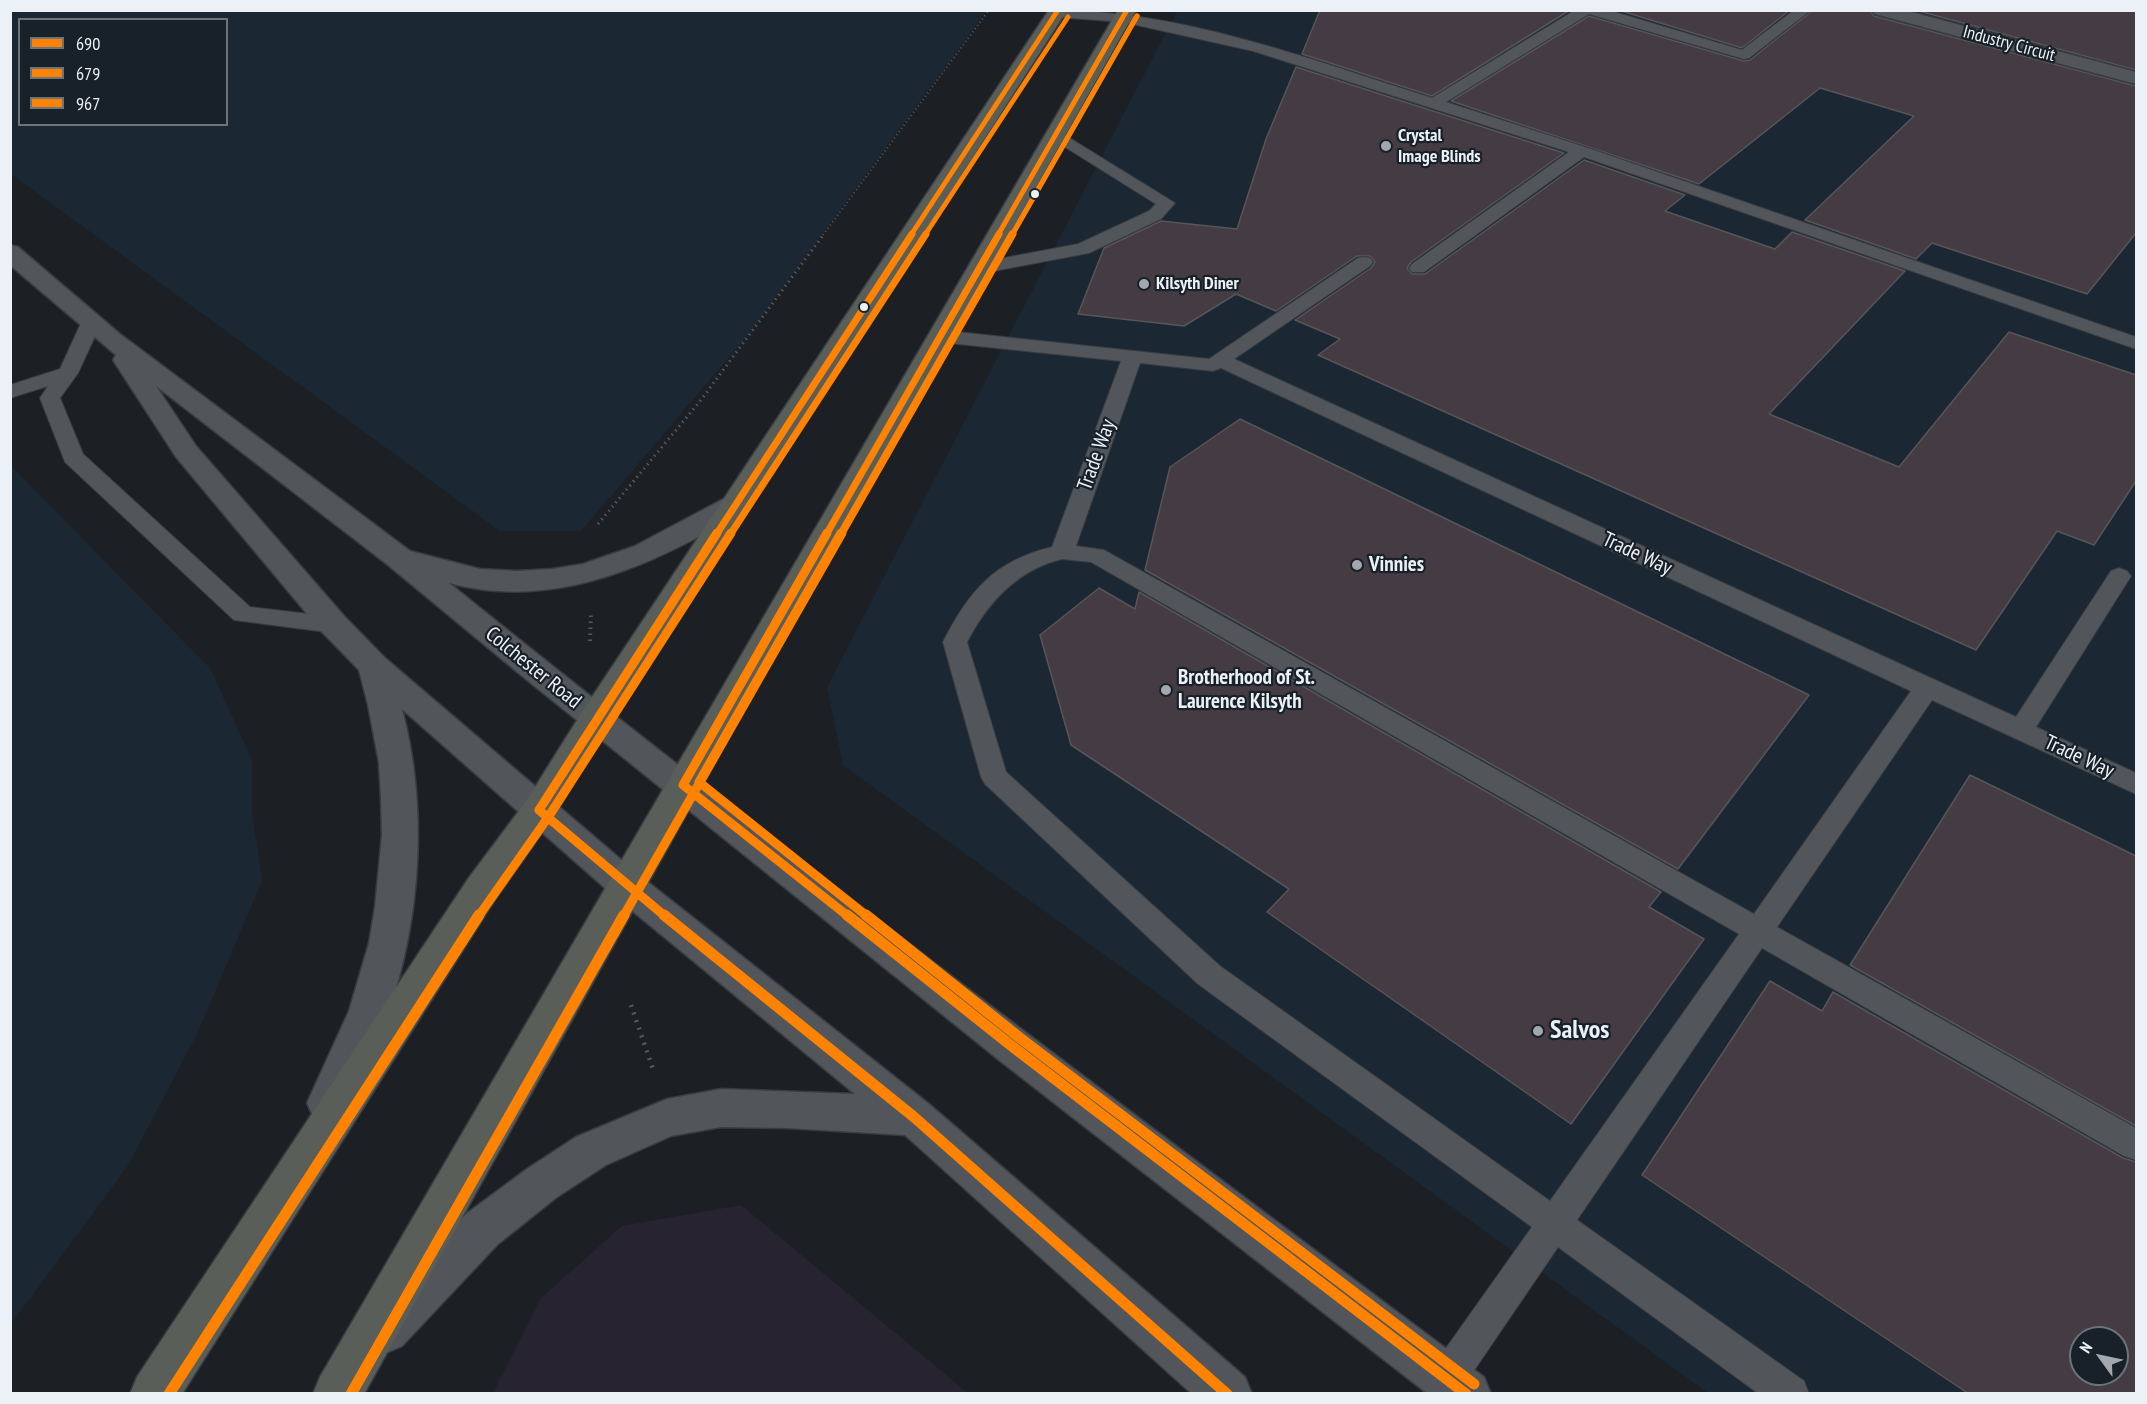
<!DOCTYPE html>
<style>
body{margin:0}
#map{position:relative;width:2147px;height:1404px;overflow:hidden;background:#1c2025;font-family:"PT Sans Narrow",sans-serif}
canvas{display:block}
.frame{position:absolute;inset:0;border:12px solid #ebf1f7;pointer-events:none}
.legend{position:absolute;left:18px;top:18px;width:210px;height:108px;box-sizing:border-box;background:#182029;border:2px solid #6c747b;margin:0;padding:8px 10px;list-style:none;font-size:18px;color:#ebf1f7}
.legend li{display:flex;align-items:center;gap:12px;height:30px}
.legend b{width:30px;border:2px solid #6c747b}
.north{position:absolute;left:2069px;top:1326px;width:60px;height:60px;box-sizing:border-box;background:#182029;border:2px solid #6c747b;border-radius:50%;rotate:303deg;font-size:16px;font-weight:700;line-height:24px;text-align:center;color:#ebf1f7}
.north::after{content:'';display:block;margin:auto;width:21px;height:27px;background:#a3a8ae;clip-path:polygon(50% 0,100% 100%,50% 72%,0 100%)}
</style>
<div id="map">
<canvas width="2147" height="1404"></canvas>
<div class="frame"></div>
<ul class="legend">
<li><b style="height:8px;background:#ff8200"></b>690</li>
<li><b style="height:8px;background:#ff8200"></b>679</li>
<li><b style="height:8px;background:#ff8200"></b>967</li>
</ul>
<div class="north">N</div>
</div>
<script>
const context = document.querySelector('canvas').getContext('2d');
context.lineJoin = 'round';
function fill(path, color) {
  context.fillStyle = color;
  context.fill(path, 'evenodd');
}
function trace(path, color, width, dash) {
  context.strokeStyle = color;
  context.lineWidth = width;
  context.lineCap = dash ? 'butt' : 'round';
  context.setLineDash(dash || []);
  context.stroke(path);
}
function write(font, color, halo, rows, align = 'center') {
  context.font = font + ' "PT Sans Narrow",sans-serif';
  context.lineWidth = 4.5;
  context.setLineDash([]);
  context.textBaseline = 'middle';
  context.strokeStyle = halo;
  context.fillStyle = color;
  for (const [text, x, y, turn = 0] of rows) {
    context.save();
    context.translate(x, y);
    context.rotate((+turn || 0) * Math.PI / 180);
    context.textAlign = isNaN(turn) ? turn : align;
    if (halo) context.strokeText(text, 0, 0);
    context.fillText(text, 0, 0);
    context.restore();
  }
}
fill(new Path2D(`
 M 741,1205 L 968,1393 L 493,1393 L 541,1298 L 622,1226 Z`), '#272331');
fill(new Path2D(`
 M 10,11 L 11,10 L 986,11 L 748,335 L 581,531 L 500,531 L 11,174 ZM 20,20 L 226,20 L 226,124 L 20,124 Z
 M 1177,11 L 2136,11 L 2136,1393 L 1708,1393 L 843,765 L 827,687 ZM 2081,1338 L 2117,1338 L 2117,1374 L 2081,1374 Z
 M 11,466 L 210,668 L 252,760 L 252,812 L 262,881 L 198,1032 L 127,1167 L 11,1324 Z`), '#1b2733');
const building = new Path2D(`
 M 1320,10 L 1570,10 L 1432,96 L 1302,54 Z
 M 1618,10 L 1790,10 L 1742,48 Z
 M 1813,10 L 1870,10 L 1874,16 L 2136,86 L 2136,233 L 2087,294 L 1932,243 L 1916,259 L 1805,220 L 1914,116 L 1820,88 L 1699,184 L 1451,101 L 1589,16 L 1744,61 L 1750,60 Z
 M 1915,10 L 2136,10 L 2136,70 Z
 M 1296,67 L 1564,153 L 1411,262 L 1407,268 L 1412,274 L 1425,274 L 1584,160 L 1685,195 L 1665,211 L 1775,249 L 1792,232 L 1905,271 L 1769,414 L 1899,467 L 2009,332 L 2136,375 L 2136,481 L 2094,545 L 2057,531 L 1976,650 L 1318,355 L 1340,339 L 1295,320 L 1371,268 L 1375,262 L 1370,256 L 1357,256 L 1276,311 L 1236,294 L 1184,326 L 1078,314 L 1104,248 L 1161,221 L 1237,229 L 1266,139 Z
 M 1240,419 L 1568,578 L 1809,695 L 1678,869 L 1145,570 L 1170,467 Z
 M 1099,588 L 1135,609 L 1139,592 L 1661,892 L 1649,907 L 1704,939 L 1571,1124 L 1267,912 L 1289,889 L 1071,745 L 1040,635 Z
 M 1970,775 L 2136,856 L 2136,1126 L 1850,965 Z
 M 1770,981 L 1822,1011 L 1833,992 L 2123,1158 L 2136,1162 L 2136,1394 L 1969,1394 L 1642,1175 ZM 2081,1338 L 2117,1338 L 2117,1374 L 2081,1374 Z`);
fill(building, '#453c43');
trace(building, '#565558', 1.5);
const lane = new Path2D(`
 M 1051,10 C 1182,10 1308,59 1432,98 L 1575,10 L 1608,10 L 1742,50 L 1794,10 L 1811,10 L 1749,58 L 1744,59 L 1589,14 L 1446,102 L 1588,148 L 2136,337 L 2136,349 L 1584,157 L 1424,272 L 1412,272 L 1409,268 L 1412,264 L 1569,152 L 1253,51 L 1123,22 L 1056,17 L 1051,16 L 1049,13 Z
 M 1055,129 L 1175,203 L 1161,219 L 1089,253 L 978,274 L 972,272 L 969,268 L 972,264 L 1078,244 L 1149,211 L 1156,204 L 1049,137 L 1047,134 L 1049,131 Z
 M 1364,257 L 1370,258 L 1373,262 L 1370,266 L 1234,359 L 2016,717 L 2111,571 L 2119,568 L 2127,571 L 2131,576 L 2036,727 L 2136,773 L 2136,794 L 1932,700 L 1777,927 L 2136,1128 L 2136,1160 L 2124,1156 L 1762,948 L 1577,1220 L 1804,1381 L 1809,1394 L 1759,1394 L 1558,1247 L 1460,1391 L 1454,1394 L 1434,1391 L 1429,1378 L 1434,1365 L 1532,1227 L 1198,984 L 985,784 L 981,777 L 943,642 C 969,591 994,561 1052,547 L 1121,361 L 939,342 L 932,340 L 929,336 L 932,332 L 939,330 L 1209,359 L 1358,258 ZM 1140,363 L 1213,371 L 1221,368 L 1911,691 L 1754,914 L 1104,550 L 1076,546 ZM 1062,559 L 1091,562 L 1739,934 L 1550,1201 L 1220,966 L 1006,772 L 967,642 C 988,602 1017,570 1062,559 Z
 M 92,315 L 99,317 L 102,321 L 78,373 L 60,398 L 83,454 L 250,607 L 334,617 L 343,619 L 346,625 L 343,631 L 334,633 L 234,620 L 65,462 L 40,398 L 48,386 L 10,398 L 10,385 L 60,369 L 82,321 L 85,317 Z`);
const street = new Path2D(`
 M 1872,10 L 1904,10 L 2136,72 L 2136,84 L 1875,14 Z`);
const secondary = new Path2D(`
 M 10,245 L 18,247 L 120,334 L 410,551 L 480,569 L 517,571 L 552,569 L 583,564 L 635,546 L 727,497 L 737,494 L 747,497 L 751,503 L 747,509 C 658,563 556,612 449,583 C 787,856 1136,1116 1484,1377 L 1491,1394 L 1428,1394 L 999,1060 L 527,680 L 388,565 L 156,386 L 196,446 L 345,617 L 385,658 L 639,875 L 929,1104 L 1245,1377 L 1252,1394 L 1192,1394 L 905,1135 L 787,1128 L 721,1127 L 671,1136 L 606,1165 L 557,1197 L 498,1244 L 402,1346 L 386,1353 L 370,1346 L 363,1330 L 370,1314 L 466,1214 L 527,1169 L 576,1137 L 667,1099 L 721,1089 L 855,1094 L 613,895 L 402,709 C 428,807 421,916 389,1011 C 377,1048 359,1082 343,1116 L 328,1122 L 313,1116 L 307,1103 L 349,1011 L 369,943 L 375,907 L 382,835 L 381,798 L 379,763 L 368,705 L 359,670 L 323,633 L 176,457 L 113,360 L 116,355 L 10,265 Z`);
const primary = new Path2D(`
 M 1049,10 L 1067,10 L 608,727 L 551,820 L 494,901 L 182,1394 L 130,1394 L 137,1377 L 468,879 L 527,800 L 584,709 Z
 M 1118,10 L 1136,10 L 952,336 L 364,1394 L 313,1394 L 320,1377 Z`);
trace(lane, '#383c40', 2);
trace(street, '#383c40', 3);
trace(secondary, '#383c40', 3);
trace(primary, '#383c40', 3);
trace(new Path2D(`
 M 823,235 L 989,10`), '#55585b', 2, [1, 3]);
trace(new Path2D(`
 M 598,524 L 701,400 L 824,234`), '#55585b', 3, [1.5, 4]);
trace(new Path2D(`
 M 590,641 L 591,612`), '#55585b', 4, [1.5, 4.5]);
trace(new Path2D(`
 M 631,1005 L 654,1072`), '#55585b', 4.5, [2, 6]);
fill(lane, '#52565a');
fill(street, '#52565a');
fill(secondary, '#52565a');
fill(primary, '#595e58');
trace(new Path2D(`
 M 911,235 L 1058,10
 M 998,235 L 1127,10`), '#ff8200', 5);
trace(new Path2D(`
 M 716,535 L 912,234
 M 826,535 L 999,234`), '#ff8200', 7);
trace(new Path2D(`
 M 827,533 L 683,785 L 849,917
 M 666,917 L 539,810 L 717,533`), '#ff8200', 9);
trace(new Path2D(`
 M 664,915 L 914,1117 L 1227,1394
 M 847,915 L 1013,1047 L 1466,1394`), '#ff8200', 11);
trace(new Path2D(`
 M 925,235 L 1068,17
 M 1012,235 L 1137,16`), '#ff8200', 5);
trace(new Path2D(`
 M 730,535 L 926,234
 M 841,535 L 1013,234`), '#ff8200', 7);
trace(new Path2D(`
 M 478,917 L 549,816 L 731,533
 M 623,917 L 842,533`), '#ff8200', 9);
trace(new Path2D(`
 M 169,1394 L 479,915
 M 351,1394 L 624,915`), '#ff8200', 11);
trace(new Path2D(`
 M 1012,235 L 1137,16`), '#ff8200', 5);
trace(new Path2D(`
 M 840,535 L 1012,234`), '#ff8200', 7);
trace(new Path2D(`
 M 841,533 L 699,782 L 868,917`), '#ff8200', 9);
trace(new Path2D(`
 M 866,915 L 1020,1038 L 1474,1384`), '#ff8200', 11);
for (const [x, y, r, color] of [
 [1386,146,6,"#a3a8ae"],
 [1035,194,5,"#ebf1f7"],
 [1144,284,6,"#a3a8ae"],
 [864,307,5,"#ebf1f7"],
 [1357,565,6,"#a3a8ae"],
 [1166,690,6,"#a3a8ae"],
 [1538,1031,6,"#a3a8ae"]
]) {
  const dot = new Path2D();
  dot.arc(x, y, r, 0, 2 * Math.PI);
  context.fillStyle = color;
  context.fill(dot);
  trace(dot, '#182029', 2);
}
write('18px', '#ebf1f7', '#182029', [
 ["Industry Circuit",2009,44,15]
]);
write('bold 18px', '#ebf1f7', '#182029', [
 ["Crystal",1398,136],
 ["Image Blinds",1398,157],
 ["Kilsyth Diner",1156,284]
], 'left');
write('21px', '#ebf1f7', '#182029', [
 ["Trade Way",1097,455,-70],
 ["Trade Way",1637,554,25],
 ["Colchester Road",533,668,39],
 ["Trade Way",2079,757,25]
]);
write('bold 21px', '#ebf1f7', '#182029', [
 ["Vinnies",1369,565],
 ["Brotherhood of St.",1178,678],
 ["Laurence Kilsyth",1178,702]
], 'left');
write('bold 26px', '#ebf1f7', '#182029', [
 ["Salvos",1550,1031]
], 'left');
</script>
